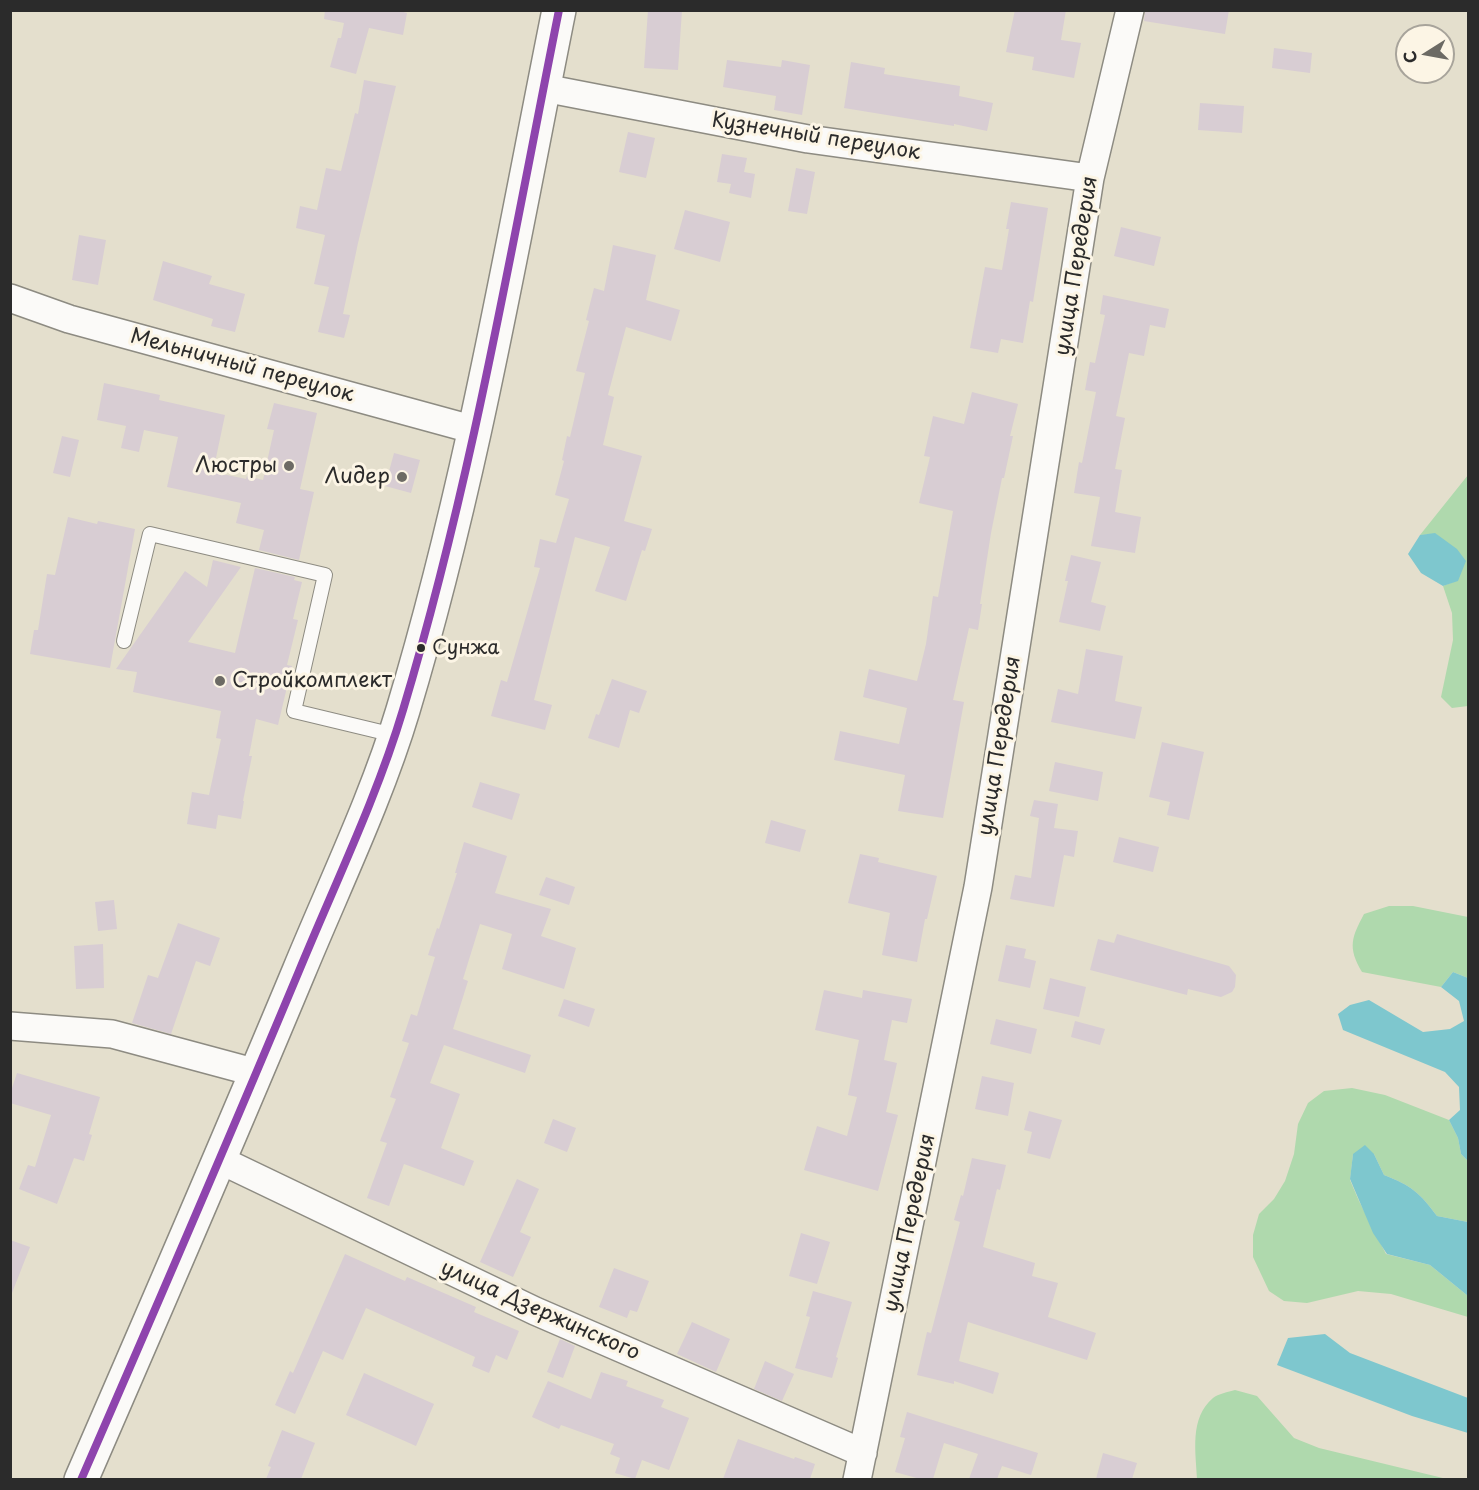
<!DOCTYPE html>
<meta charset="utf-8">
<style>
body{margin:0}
#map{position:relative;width:1479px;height:1490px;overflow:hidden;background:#e4dfcd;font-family:"Playpen Sans",sans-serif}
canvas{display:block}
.frame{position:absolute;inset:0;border:12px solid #2b2b2b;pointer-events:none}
.north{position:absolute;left:1395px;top:24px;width:60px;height:60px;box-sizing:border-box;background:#fcf5e5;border:2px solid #a8a49b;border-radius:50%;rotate:259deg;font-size:16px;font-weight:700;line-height:24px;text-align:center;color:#2b2b2b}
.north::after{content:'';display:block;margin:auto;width:21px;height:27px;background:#6c6a64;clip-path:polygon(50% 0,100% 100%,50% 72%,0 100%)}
</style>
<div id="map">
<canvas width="1479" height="1490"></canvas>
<div class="frame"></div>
<div class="north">С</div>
</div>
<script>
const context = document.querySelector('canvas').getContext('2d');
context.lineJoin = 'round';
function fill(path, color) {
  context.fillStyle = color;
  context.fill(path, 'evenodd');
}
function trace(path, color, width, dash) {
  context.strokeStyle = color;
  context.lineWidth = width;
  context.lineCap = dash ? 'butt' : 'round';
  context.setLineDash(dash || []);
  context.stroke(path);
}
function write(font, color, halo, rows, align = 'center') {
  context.font = font + ' "Playpen Sans",sans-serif';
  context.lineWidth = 6;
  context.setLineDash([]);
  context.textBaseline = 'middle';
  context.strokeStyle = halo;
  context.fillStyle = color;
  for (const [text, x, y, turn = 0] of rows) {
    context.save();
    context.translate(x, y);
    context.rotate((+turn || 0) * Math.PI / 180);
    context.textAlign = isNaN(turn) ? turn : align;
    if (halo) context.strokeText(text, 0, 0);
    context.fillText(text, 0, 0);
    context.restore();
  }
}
fill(new Path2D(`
 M 1468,475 L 1468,706 L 1452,708 L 1441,697 L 1453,640 L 1452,613 L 1443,586 L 1458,580 L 1436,534 L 1420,535 Z
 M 1389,906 L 1413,906 L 1468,917 L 1468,978 L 1453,972 L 1441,987 L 1362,972 C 1347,947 1352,937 1364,914 Z
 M 1352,1088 L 1385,1095 L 1449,1120 L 1458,1138 L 1461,1154 L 1468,1161 L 1468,1222 L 1437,1216 C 1419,1192 1412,1186 1384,1175 L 1374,1154 L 1353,1154 L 1350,1180 L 1359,1201 L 1386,1254 L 1430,1265 L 1468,1296 L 1468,1317 L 1391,1294 L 1358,1291 L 1307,1303 L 1284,1301 L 1269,1291 L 1253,1257 L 1253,1235 L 1259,1214 L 1274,1199 L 1285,1181 L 1294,1154 L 1298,1124 L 1308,1103 L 1324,1091 Z
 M 1235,1390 L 1257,1396 L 1294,1438 L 1319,1448 L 1447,1479 L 1197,1479 C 1196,1453 1189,1418 1213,1398 C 1218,1394 1228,1392 1235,1390 Z`), '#afd9ad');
fill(new Path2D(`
 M 1435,533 L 1457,549 L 1466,561 L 1458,581 L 1443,586 L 1421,573 L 1408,554 L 1420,535 Z
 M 1453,972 L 1468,978 L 1468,1161 L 1461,1154 L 1458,1138 L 1449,1120 L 1460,1110 L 1459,1087 L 1445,1072 L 1343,1030 L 1338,1014 L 1350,1005 L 1369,1000 L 1423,1032 L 1450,1029 L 1464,1021 L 1459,1001 L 1441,987 Z
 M 1365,1145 L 1374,1154 L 1384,1175 C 1412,1186 1419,1192 1437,1216 L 1468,1222 L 1468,1296 L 1430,1265 L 1387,1254 L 1373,1233 L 1350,1179 L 1353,1154 Z
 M 1325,1334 L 1350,1353 L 1468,1398 L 1468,1433 L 1412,1416 L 1277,1365 L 1288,1338 Z`), '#7ec7ce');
fill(new Path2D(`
 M 325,10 L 396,10 L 407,13 L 403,35 L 369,28 L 356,74 L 330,67 L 338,38 L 341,38 L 344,23 L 324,19 Z
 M 648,10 L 682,10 L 678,70 L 644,68 Z
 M 1015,10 L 1066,10 L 1061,40 L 1081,43 L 1074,78 L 1032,70 L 1034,57 L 1006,52 Z
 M 1145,10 L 1229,10 L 1225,34 L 1144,21 Z
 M 1274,48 L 1312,53 L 1310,73 L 1272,68 Z
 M 727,60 L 781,67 L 782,60 L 810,65 L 802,115 L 774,110 L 776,96 L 723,87 Z
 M 851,62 L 885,68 L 884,74 L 960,86 L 959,96 L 993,103 L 987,131 L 954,124 L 954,126 L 844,108 Z
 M 364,80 L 396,86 L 358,243 L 343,314 L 350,315 L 344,338 L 318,332 L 329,287 L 314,284 L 325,235 L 296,228 L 300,206 L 317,210 L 326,168 L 341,171 L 355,113 L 358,114 Z
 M 1200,103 L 1244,106 L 1242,133 L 1198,130 Z
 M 628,132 L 655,138 L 646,178 L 619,172 Z
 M 722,154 L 747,158 L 744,172 L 755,174 L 751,198 L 729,193 L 731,184 L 717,182 Z
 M 796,168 L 815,172 L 807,214 L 788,211 Z
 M 1011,202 L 1048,208 L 1033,302 L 1030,301 L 1023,343 L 1001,339 L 998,353 L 970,348 L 985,267 L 1002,270 L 1009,229 L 1006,229 Z
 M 685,210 L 730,222 L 720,262 L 674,249 Z
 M 1121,227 L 1161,237 L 1154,266 L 1114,256 Z
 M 79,235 L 106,240 L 98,285 L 72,280 Z
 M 613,245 L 656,255 L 646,300 L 680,310 L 671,341 L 626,327 L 608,395 L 614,397 L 603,445 L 642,456 L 624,521 L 652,529 L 645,551 L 642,550 L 626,601 L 595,591 L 610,547 L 575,537 L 534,700 L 552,705 L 545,730 L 491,716 L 501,680 L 507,682 L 540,568 L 534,567 L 540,539 L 556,543 L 569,499 L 555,495 L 564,461 L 562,460 L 567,436 L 570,437 L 585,373 L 576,371 L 589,321 L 586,320 L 594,288 L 604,291 Z
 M 163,261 L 212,276 L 209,284 L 245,294 L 235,332 L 211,326 L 213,319 L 153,300 Z
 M 1103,295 L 1169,309 L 1165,328 L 1150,325 L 1144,356 L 1129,353 L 1116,416 L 1125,418 L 1115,469 L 1122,470 L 1115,512 L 1141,517 L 1135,553 L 1091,546 L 1100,497 L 1074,493 L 1079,462 L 1082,463 L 1096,392 L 1085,390 L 1090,362 L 1095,363 L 1105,315 L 1100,314 Z
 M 104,383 L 160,395 L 159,400 L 225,415 L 213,472 L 246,479 L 247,476 L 263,480 L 274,430 L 267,429 L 274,403 L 317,413 L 300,489 L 314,492 L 299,560 L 259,550 L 264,530 L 236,523 L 241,503 L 167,487 L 178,437 L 144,430 L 139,452 L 121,448 L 126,426 L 97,420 Z
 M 972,392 L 1018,404 L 1010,436 L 1013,436 L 1004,478 L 1002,478 L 991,533 L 980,604 L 982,604 L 978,630 L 969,628 L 953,700 L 964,702 L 943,818 L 898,811 L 905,775 L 834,760 L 840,731 L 899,744 L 907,708 L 863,697 L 869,669 L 917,681 L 926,644 L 933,596 L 938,597 L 953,511 L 919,503 L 930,457 L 924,456 L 933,416 L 964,424 Z
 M 62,436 L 79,440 L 70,477 L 53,473 Z
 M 394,453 L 420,460 L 411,493 L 385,486 Z
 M 68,517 L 97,524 L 98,521 L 135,529 L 110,668 L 30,654 L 34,630 L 38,630 L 47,574 L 55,575 Z
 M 1071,555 L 1101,562 L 1091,602 L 1106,606 L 1100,631 L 1059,622 L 1068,581 L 1065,581 Z
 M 213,560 L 241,567 L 188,642 L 235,653 L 255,568 L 295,577 L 294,580 L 302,582 L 293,619 L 298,620 L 287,665 L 292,666 L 278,725 L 256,719 L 249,756 L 252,756 L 243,801 L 244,801 L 241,819 L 218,815 L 216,829 L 187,824 L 192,792 L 209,795 L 221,739 L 216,738 L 221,711 L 133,692 L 137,672 L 116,669 L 185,571 L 207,587 Z
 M 1086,649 L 1123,656 L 1115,701 L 1142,707 L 1135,739 L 1051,722 L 1058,689 L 1078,694 Z
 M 612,679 L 647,691 L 639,713 L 630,710 L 619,748 L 588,738 L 596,714 L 599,715 Z
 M 1162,742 L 1204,752 L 1189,820 L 1167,815 L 1170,802 L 1149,797 Z
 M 1055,762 L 1103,772 L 1098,801 L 1049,791 Z
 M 480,782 L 520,794 L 512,820 L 472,807 Z
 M 1034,800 L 1058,804 L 1054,828 L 1078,831 L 1074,857 L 1064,855 L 1054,907 L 1010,899 L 1015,875 L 1031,878 L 1039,818 L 1030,816 Z
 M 771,820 L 806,830 L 800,852 L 765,843 Z
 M 1119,837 L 1159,847 L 1153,872 L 1113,862 Z
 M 464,842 L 507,856 L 495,893 L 551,909 L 541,936 L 576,948 L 564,989 L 502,969 L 512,934 L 480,924 L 463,979 L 468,981 L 453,1029 L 531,1055 L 525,1073 L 444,1045 L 430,1083 L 460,1094 L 441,1148 L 474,1161 L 464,1186 L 404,1164 L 389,1206 L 367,1198 L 387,1143 L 380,1141 L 396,1099 L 390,1097 L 409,1043 L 402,1041 L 411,1014 L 417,1016 L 435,957 L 428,955 L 437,928 L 439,929 L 457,873 L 455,873 Z
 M 860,854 L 879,858 L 878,862 L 937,876 L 927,919 L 925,919 L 917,962 L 882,955 L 890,913 L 848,903 Z
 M 546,877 L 575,887 L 569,905 L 539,895 Z
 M 114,900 L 117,929 L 98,931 L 95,902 Z
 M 178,923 L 220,938 L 210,966 L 196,961 L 171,1034 L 132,1023 L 148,975 L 158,978 Z
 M 1117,934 L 1229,966 L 1236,975 L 1235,987 L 1232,992 L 1221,997 L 1188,989 L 1187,995 L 1090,970 L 1098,939 L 1114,943 Z
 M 103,944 L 104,988 L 76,989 L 74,946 Z
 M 1006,945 L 1026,949 L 1024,958 L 1036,961 L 1030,988 L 998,981 Z
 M 1050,978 L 1086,987 L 1079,1017 L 1043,1009 Z
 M 824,990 L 862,998 L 863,990 L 912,999 L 907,1023 L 892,1020 L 884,1060 L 897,1063 L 886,1112 L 898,1115 L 878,1191 L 804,1170 L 817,1126 L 847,1136 L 857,1097 L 848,1095 L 859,1040 L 815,1030 Z
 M 564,999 L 595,1009 L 589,1027 L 558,1016 Z
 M 996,1019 L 1037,1029 L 1031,1054 L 990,1044 Z
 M 1075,1021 L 1105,1029 L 1100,1045 L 1071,1037 Z
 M 17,1073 L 100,1097 L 89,1134 L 92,1135 L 84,1161 L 74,1158 L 57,1204 L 19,1189 L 28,1165 L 35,1167 L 51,1115 L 10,1103 L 10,1094 Z
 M 982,1076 L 1014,1083 L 1008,1116 L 975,1109 Z
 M 1029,1111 L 1062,1120 L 1050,1159 L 1027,1153 L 1032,1132 L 1024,1130 Z
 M 553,1119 L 576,1128 L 567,1152 L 544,1143 Z
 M 972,1158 L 1006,1165 L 1000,1190 L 997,1189 L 983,1247 L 1035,1263 L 1032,1276 L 1058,1283 L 1048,1317 L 1096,1333 L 1087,1360 L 968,1322 L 959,1361 L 999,1373 L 993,1394 L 954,1381 L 954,1384 L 917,1375 L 927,1332 L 931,1333 L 960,1222 L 954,1220 L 961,1195 L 963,1196 Z
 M 517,1179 L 539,1189 L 520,1232 L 531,1237 L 513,1277 L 480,1262 Z
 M 801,1233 L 830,1242 L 817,1284 L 789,1276 Z
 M 10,1240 L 30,1247 L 12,1293 L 10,1293 Z
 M 345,1254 L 405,1281 L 407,1277 L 476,1307 L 474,1312 L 519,1331 L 507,1360 L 496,1355 L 489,1373 L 472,1366 L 475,1357 L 366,1308 L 343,1360 L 323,1351 L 295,1414 L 275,1405 L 290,1371 L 293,1373 Z
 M 614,1268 L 649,1281 L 637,1312 L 630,1310 L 627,1318 L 599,1307 Z
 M 813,1291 L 852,1302 L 836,1357 L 838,1358 L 832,1378 L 795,1368 L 810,1317 L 806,1316 Z
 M 692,1322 L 730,1339 L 716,1372 L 677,1354 Z
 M 560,1339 L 575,1346 L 563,1378 L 547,1372 Z
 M 765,1361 L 794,1374 L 782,1401 L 754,1389 Z
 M 601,1372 L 628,1381 L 626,1386 L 664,1400 L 661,1407 L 689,1418 L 669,1470 L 642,1460 L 635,1479 L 615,1473 L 620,1458 L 610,1454 L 614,1444 L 561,1425 L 559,1429 L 532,1417 L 548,1381 L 591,1399 Z
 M 364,1373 L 434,1404 L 416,1446 L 346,1415 Z
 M 907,1412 L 1038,1453 L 1031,1475 L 1002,1466 L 997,1479 L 969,1479 L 978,1454 L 944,1443 L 933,1479 L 920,1479 L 895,1472 L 905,1438 L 900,1437 Z
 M 282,1430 L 315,1443 L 301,1479 L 266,1479 L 271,1467 L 268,1466 Z
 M 738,1439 L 794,1459 L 795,1457 L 815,1464 L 810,1479 L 723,1479 Z
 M 1103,1453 L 1137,1463 L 1132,1479 L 1096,1479 Z`), '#d8cdd3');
const service = new Path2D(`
 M 124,641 L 150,534 L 325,575 L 294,711 L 394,735`);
const minor = new Path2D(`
 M 544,88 L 808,139 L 1090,178
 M 10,298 L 69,319 L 475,430
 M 10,1026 L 112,1034 L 257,1073
 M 220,1160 L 535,1311 L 863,1453
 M 857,1480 L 978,887 L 1090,178 L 1130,10`);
const tertiary = new Path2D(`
 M 81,1480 C 155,1310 228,1141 299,971 C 334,886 377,797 403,710 C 472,481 512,244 559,10`);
trace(service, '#8d8b82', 16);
trace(minor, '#8d8b82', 30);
trace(tertiary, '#8d8b82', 36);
trace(service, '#fbfaf8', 14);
trace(minor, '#fbfaf8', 27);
trace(tertiary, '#fbfaf8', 33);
trace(new Path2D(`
 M 81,1480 C 155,1310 228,1141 299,971 C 334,886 377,797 403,710 C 472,481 512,244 559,10`), '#8e44ad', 8);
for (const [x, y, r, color] of [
 [289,466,6,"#6c6a64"],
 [402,477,6,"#6c6a64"],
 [421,648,5,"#2b2b2b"],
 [220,681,6,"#6c6a64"]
]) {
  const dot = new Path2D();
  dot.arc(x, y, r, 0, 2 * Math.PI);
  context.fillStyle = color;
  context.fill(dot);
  trace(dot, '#fcf5e5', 2);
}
write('20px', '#2b2b2b', '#fcf5e5', [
 ["Сунжа",432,648]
], 'left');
write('21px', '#2b2b2b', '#fcf5e5', [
 ["Кузнечный переулок",816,137,9],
 ["улица Передерия",1077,266,-81],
 ["Мельничный переулок",242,366,15],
 ["улица Передерия",1000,746,-81],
 ["улица Передерия",910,1223,-78],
 ["улица Дзержинского",540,1311,24]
]);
write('21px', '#2b2b2b', '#fcf5e5', [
 ["Люстры",277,466],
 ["Лидер",390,477],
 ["Стройкомплект",232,681,"left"]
], 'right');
</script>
